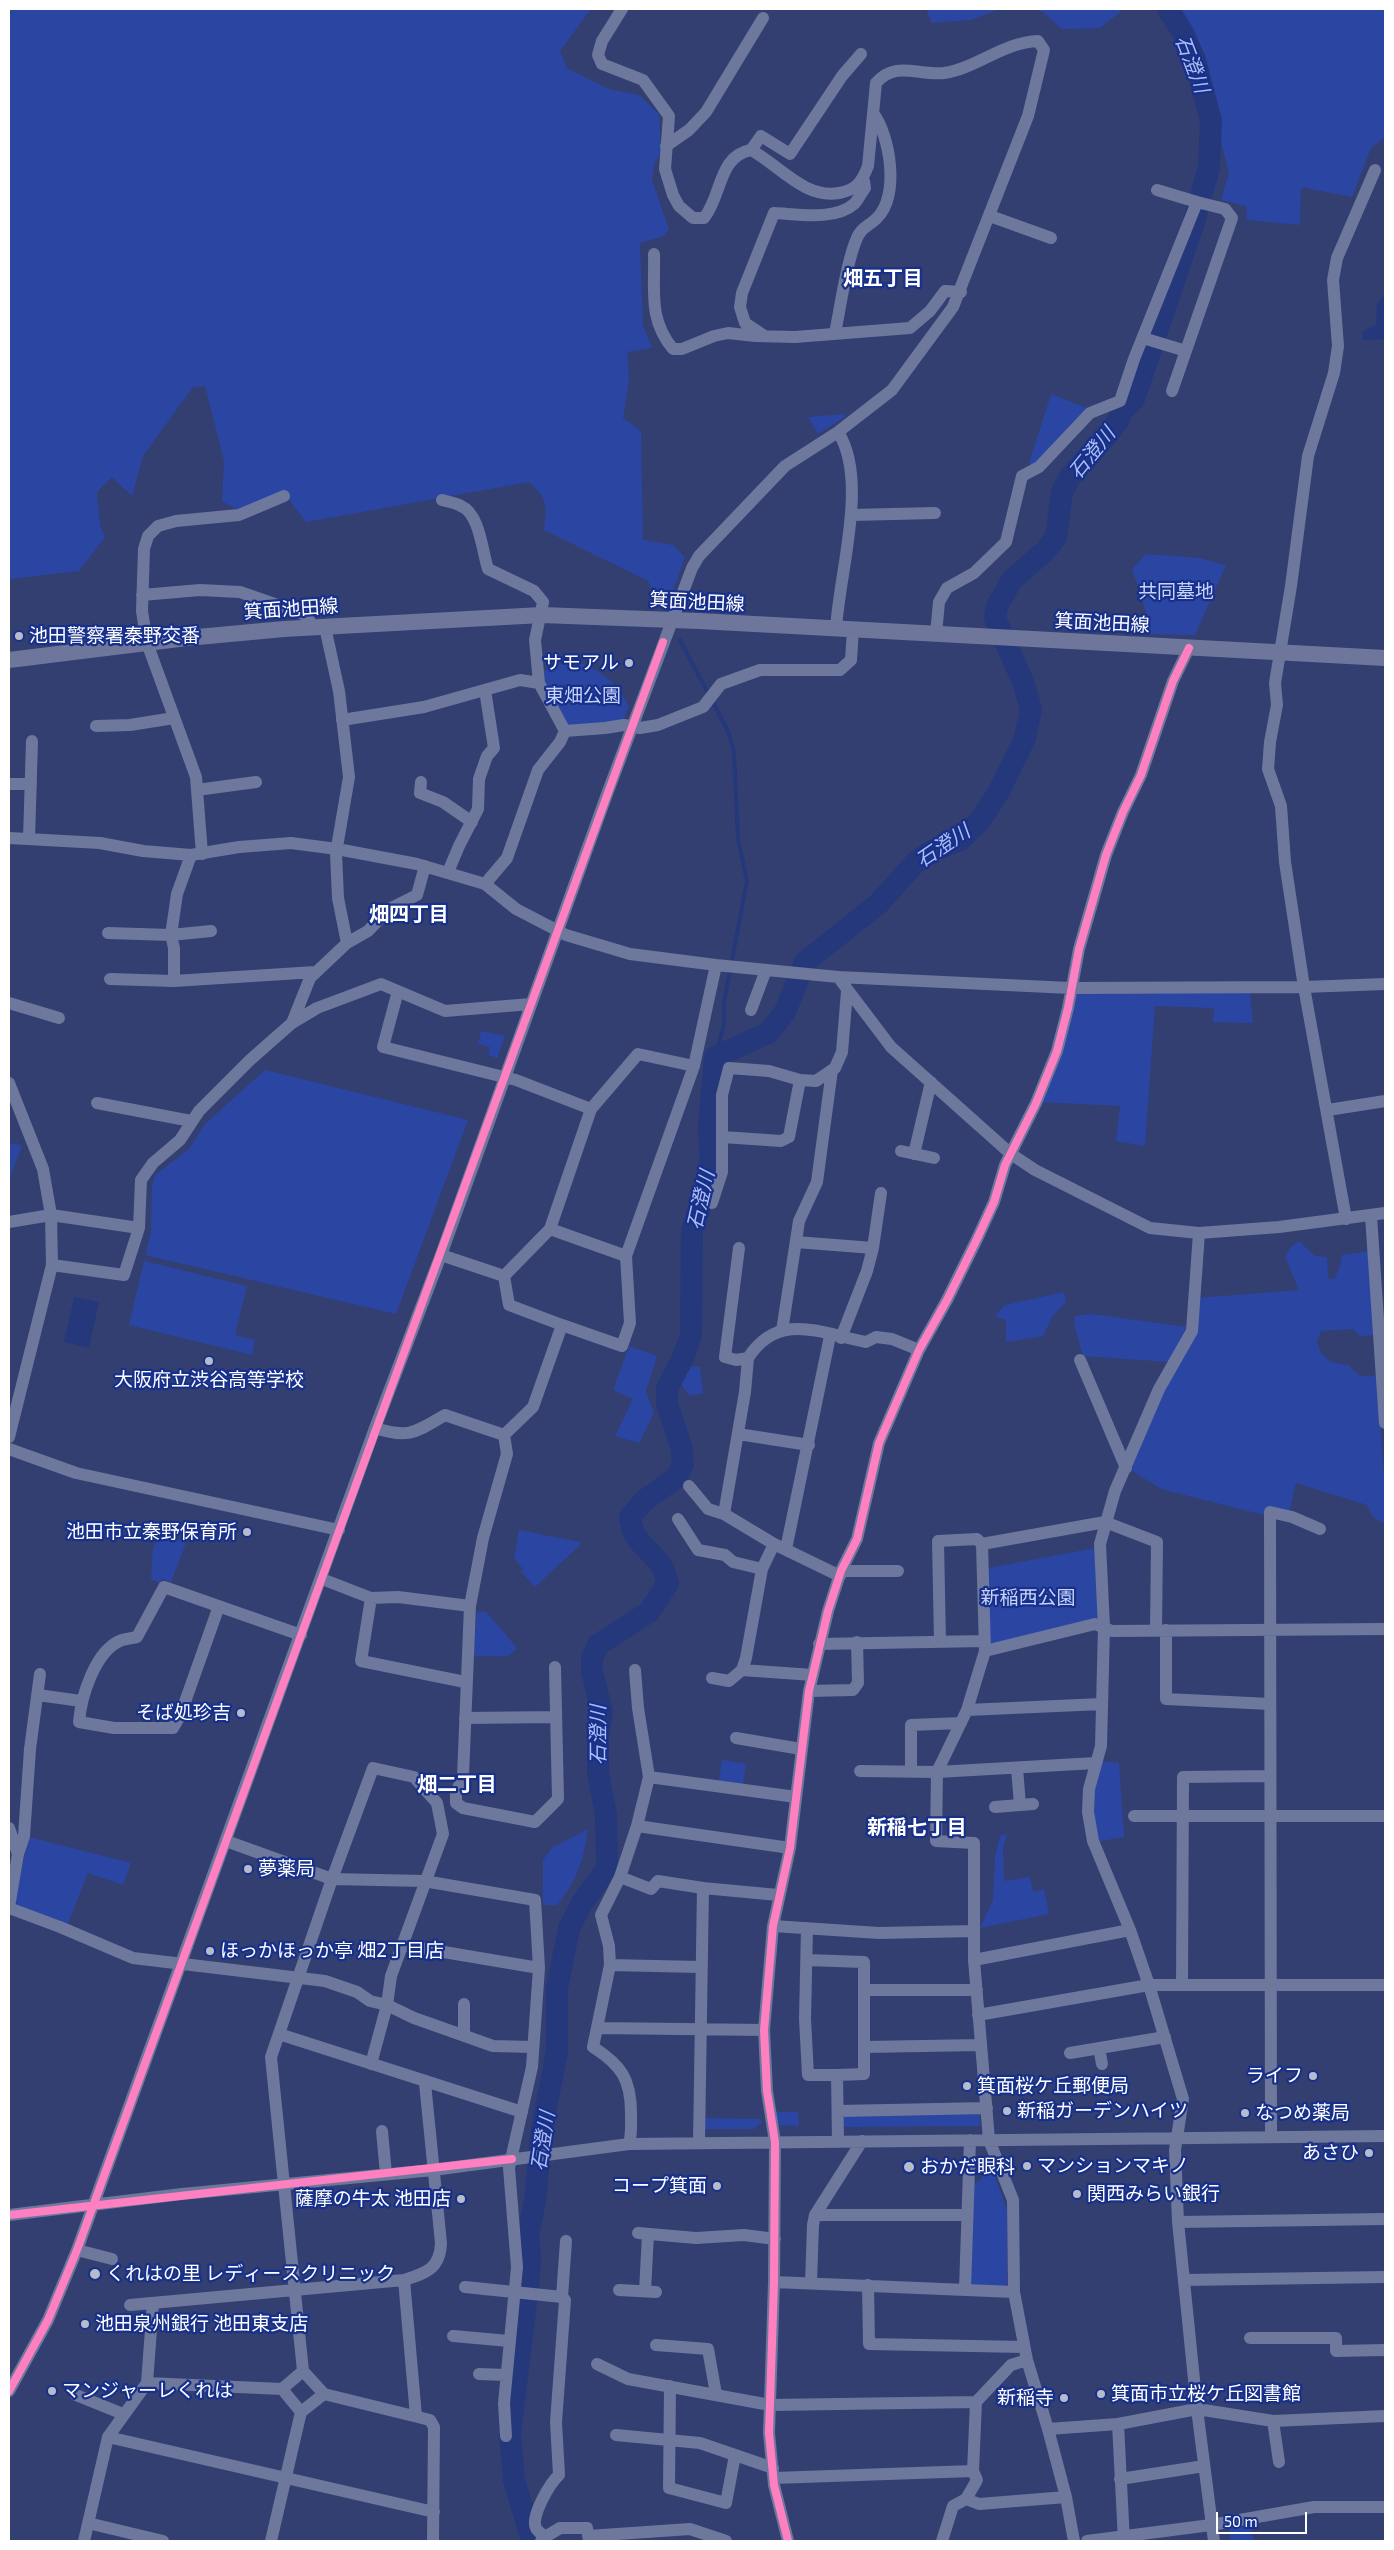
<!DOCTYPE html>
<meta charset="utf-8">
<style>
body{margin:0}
#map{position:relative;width:1394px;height:2550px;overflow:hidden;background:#323f70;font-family:"Exo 2",sans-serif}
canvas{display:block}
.frame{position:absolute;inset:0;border:10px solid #fff;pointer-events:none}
.scale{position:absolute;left:1216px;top:2512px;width:91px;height:22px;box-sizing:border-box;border:2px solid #fff;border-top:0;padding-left:6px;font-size:15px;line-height:18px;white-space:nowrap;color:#fff;-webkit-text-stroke:4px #17308b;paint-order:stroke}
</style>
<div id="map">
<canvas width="1394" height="2550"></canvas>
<div class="frame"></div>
<div class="scale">50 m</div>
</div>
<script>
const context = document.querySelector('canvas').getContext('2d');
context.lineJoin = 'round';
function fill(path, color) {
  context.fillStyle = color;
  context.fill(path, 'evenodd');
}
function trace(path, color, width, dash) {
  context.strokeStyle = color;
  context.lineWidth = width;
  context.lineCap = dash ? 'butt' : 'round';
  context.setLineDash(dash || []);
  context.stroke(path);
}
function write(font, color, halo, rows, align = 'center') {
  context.font = font + ' "Exo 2","Noto Sans JP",sans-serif';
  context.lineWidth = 4.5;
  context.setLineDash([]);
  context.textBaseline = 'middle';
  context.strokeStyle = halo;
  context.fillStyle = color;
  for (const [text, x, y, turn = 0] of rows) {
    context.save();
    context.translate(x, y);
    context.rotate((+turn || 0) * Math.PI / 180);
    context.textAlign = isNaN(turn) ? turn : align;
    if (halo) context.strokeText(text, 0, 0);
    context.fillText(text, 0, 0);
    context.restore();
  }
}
fill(new Path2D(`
 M 9,9 L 591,9 L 560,51 L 567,68 L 608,89 L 639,95 L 659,114 L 661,151 L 654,165 L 652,180 L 669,229 L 664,236 L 640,243 L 643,325 L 652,348 L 627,352 L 629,379 L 623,418 L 641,431 L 643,540 L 673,545 L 685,557 L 670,600 L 659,604 L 648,581 L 544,530 C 547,506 548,499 529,482 L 306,522 L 283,492 L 238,510 L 222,501 L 224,461 L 205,386 L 193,387 L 143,456 L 132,496 L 112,477 L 97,492 L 100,525 L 105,537 L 79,571 L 9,579 Z
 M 926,9 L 1000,9 L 971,20 L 932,23 Z
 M 1035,9 L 1124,9 L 1100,28 L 1062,29 L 1044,13 Z
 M 1178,9 L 1385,9 L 1385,137 L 1371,148 L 1352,197 L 1301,187 L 1300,225 L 1247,220 L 1246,206 L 1221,200 L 1229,173 L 1202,66 Z
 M 1051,394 L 1090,409 L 1036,466 L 1029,463 Z
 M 844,414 L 845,417 L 818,434 L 808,417 Z
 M 1146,554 L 1199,558 L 1226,565 L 1195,635 L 1149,634 L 1147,615 L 1132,569 Z
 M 572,660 C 603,671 612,678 629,706 L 622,722 L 567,725 L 546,690 L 543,671 Z
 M 1250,991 L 1253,1023 L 1213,1022 L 1214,1008 L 1155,1006 L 1145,1146 L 1116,1141 L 1120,1106 L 1040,1102 L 1072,992 Z
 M 481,1031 L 505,1036 L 497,1058 L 488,1055 L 490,1047 L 478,1044 Z
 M 265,1070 L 468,1120 L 396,1314 L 145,1255 L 151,1233 L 152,1187 L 155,1175 L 189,1149 L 205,1124 Z
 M 9,1143 L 22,1145 L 9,1180 Z
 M 1299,1241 L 1315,1256 L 1327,1257 L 1328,1278 L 1334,1279 L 1340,1267 L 1342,1255 L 1370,1251 L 1377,1335 L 1360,1336 L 1353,1329 L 1321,1331 L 1317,1342 L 1321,1353 L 1331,1362 L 1348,1365 L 1360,1376 L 1377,1376 L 1385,1492 L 1385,1524 L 1373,1517 L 1367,1505 L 1296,1483 L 1289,1513 L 1266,1508 L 1264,1515 L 1161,1489 L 1131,1470 L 1161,1391 L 1196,1332 L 1197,1298 L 1299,1290 L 1285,1257 L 1291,1247 Z
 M 144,1261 L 247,1286 L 235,1335 L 255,1340 L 252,1355 L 129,1325 Z
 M 1064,1292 L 1066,1302 L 1052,1317 L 1043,1336 L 1006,1342 L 1006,1320 L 995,1316 L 1005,1305 Z
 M 1092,1314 L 1187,1327 L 1169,1362 L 1083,1356 L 1074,1324 L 1075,1316 Z
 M 629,1346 L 657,1356 L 646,1391 L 654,1413 L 639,1443 L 615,1436 L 633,1399 L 613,1390 Z
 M 684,1366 L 700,1367 L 703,1394 L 689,1395 L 678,1381 Z
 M 519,1530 L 580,1542 L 580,1545 L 535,1587 L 520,1571 L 523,1569 L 514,1559 Z
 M 159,1540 L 177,1540 L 186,1543 L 171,1582 L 162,1579 L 160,1583 L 151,1579 L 153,1546 Z
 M 1095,1548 L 1099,1618 L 993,1644 L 989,1641 L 988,1568 Z
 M 477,1612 L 486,1612 L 517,1648 L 508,1656 L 473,1656 Z
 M 722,1760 L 746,1764 L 743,1784 L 719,1781 Z
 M 1099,1761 L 1119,1763 L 1124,1837 L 1095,1842 L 1091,1816 Z
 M 588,1829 C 584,1859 577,1881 557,1905 L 543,1905 L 543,1860 L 552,1848 Z
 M 1007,1834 L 1003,1848 L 1004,1881 L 1030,1877 L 1033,1892 L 1044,1889 L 1049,1914 L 980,1928 L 993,1900 L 995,1857 L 1000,1836 Z
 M 29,1837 L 131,1863 L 123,1885 L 88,1873 L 67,1926 L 18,1907 L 15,1898 Z
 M 774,2112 L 798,2112 L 799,2126 L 775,2125 Z
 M 839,2112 L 980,2112 L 980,2126 L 839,2127 Z
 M 702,2118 L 760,2119 L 761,2123 L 754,2129 L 701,2129 Z
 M 987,2154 L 1007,2210 L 1007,2288 L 968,2285 L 971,2185 L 981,2180 Z
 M 1250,2525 L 1254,2541 L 1230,2541 L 1229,2529 Z`), '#2b46a2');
fill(new Path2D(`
 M 1385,295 L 1385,339 L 1363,340 L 1362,332 L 1376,324 L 1377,304 Z
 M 74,1297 L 99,1302 L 89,1348 L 64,1342 Z`), '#26387c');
trace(new Path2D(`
 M 680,640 L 728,731 L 734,752 L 738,839 L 747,881 L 724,1002 L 724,1025 L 715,1057`), '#26387c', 4);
trace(new Path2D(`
 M 532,2541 L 514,2480 L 510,2434 L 529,2278 L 530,2255 L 528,2235 L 535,2201 L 541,2135 L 557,2051 L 557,1989 L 569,1928 L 582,1903 L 607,1868 L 606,1815 L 598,1772 L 598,1737 L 602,1712 L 592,1671 L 592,1658 L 598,1645 L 649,1612 L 668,1583 C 666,1578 665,1572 662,1567 C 650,1547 633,1545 630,1517 L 645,1500 L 677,1477 L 683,1464 L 681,1446 L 667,1404 L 667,1388 L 682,1360 L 691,1335 L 692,1231 L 711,1172 L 709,1125 L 715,1057 L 768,1033 L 785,1012 L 805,962 L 878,904 L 917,861 L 932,851 L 960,840 L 980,821 L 999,791 L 1025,738 L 1031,709 L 1023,682 L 995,618 L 997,606 L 1012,580 L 1045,551 L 1056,537 L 1062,492 L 1070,477 L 1109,433 L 1120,418 L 1120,413 L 1134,399 L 1194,222 L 1209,167 L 1211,121 L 1195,60 L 1183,33 L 1168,9`), '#26387c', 22);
trace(new Path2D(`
 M 666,146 L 689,130 L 706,112 L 763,18
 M 751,150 L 761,136 L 790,154 L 842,76 L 861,54
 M 1157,190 L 1197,202
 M 990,216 L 1051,238
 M 654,254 C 655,290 648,319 673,349 L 682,349 L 714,336 L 728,333 L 755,336 L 795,337 L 910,328 L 930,311 L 945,291 L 961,292
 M 835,333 C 841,305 845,269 855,243 C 860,227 867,228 877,218 C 900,196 890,135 873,113
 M 763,335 L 745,323 L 740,307 L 742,293 L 774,213 C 797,214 835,221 854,204 C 858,200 861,193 865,188 L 864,181
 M 1143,338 L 1186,351
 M 442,500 C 449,502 456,503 461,506 C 480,514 482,551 488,569 L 534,591 L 543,602 L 535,640 L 539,683
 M 852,515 L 935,513
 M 142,595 L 200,590 L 240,592 L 306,615 L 313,627
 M 325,627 L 339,691 L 349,777 L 336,853 L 338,898 L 347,943
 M 836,629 C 839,573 869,480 838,432
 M 936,634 L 939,602 L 947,588 L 974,573 L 1006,542 L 1022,476 L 1039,467 L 1090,413 L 1120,401 L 1134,359 L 1197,202 L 1225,209 L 1232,218 L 1172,391
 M 342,720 L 424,707 L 520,680 L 539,683 L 565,731 L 560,742 L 538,770 L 507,858 L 485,884
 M 96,726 L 130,725 L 174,718
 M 565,731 L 605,728 L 624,725 L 640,728 L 658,725 L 703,707 L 721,684 L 760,670 L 840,670 L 851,660 L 853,630
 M 421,782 L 420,793 L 443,802 L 472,822
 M 9,784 L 31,784
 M 197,790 L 256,782
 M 9,838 L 100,843 L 143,851 L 191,855 L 239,847 L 291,843 L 337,849 L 417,864 L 485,884 L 516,909 L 566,935 L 630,954 L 716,965 L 838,977 L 1070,988 L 1304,987 L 1385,984
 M 29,839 L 32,741
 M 202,854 L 196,777 L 147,643 L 142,611 L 144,549 L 148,536 L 158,526 L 176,521 L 239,515 L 284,496
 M 448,872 L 459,846 L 478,809 L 479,779 L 487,756 L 494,748 L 485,690
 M 108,933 L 171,935 L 211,931
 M 838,977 L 891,1047 L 1011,1154 L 1035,1170 L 1150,1228 L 1199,1233 L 1279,1227 L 1385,1213
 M 110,979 L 174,981 L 315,972
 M 174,981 L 174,948 L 171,935 L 177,894 L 191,855
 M 398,991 L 383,1047 L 516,1080 L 591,1109
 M 9,1003 L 59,1018
 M 751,1010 L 766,970
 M 292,1023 L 310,978 L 347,943 L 368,931 L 389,909 L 417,895 L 425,866
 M 9,1083 L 43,1169 L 51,1215 L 52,1265 L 9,1437
 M 97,1103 L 191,1121
 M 1328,1110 L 1385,1101
 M 723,1137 L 781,1141 L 789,1137 L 800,1080
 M 901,1151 L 934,1158
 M 914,1154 L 931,1082
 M 712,1203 L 722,1172 L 722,1095 L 729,1068 L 769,1071 L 800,1080 L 816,1081 L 835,1068 L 842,1052 L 847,991
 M 1371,1216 L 1385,1423
 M 1346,1219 L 1304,987 L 1285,862 L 1281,806 L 1268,769 L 1270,742 L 1277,705 L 1275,683 L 1291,586 L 1308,456 L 1334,373 L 1338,346 L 1333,280 L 1337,258 L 1375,170
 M 9,1222 L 51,1215 L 139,1228
 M 550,1229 L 626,1256
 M 1199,1233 L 1192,1331 L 1159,1389 L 1115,1491 L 1100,1544 L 1104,1627 L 1101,1746 L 1089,1789 L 1088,1812 L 1093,1841 L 1130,1930 L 1149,1985 L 1183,2099 L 1175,2150 L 1178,2222 L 1197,2409 L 1273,2421 L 1385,2416
 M 796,1242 L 873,1248
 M 739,1248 L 725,1357 L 736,1360 L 748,1358 C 779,1310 822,1334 866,1342 L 876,1337 L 892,1339 L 919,1350
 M 441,1255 L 504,1276 L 509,1305 L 562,1325
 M 52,1265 L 124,1275 L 139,1228 L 141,1180 L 153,1163 L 180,1140 L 199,1111 L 250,1060 L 292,1023 L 317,1008 L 381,984 L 445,1011 L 531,1004
 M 504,1276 L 550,1229 L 591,1109 L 638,1054 L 694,1066
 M 782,1331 L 799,1221 L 817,1182 L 832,1070
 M 841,1338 L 867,1271 L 873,1248 L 881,1193
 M 748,1358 L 745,1392 L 724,1514 L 774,1544 L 840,1576
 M 1080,1360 L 1126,1468
 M 375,1428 C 409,1439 416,1432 445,1415 L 504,1435 L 533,1407 L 562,1325 L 622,1346 L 630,1323 L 626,1256 L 694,1066 L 716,965
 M 738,1434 L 809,1445
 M 504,1435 L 507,1454 L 483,1538 L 470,1606 L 463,1776 L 456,1793 L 456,1803 L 463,1808 L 535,1822 L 558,1799 L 555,1667
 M 9,1449 L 76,1473 L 339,1530
 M 689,1486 L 708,1509 L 724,1514
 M 678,1519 L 698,1550 L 725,1555 L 733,1562 L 762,1569
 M 982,1544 L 1105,1522 L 1157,1542 L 1156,1630
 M 786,1549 L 830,1336
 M 841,1571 L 898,1571
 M 322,1579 L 371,1598 L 398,1597 L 470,1606
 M 371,1598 L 361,1661 L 465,1682
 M 219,1606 L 180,1716 L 173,1728 L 114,1728 L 79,1722 C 81,1697 95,1650 122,1640 C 126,1639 132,1638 137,1637 L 164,1587 L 301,1635
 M 1166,1630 L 1166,1699 L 1270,1704
 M 940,1642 L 938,1541 L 977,1539 L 982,1544 L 985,1651 L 967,1710 L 937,1772 L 936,1841 L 974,1843 L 974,1960 L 989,2140 L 1013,2200 L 1014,2292 L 1027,2360 L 1048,2429 L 1118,2424 L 1197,2409 L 1214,2541
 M 819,1644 L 985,1641
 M 985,1651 L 1095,1624 L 1112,1631 L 1385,1629
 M 635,1670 L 638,1708 L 649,1777
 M 742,1670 L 813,1675
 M 712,1678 L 729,1681 L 742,1670 L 746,1658 L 762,1569 L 774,1544
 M 809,1691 L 853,1690 L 858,1683 L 857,1642
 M 38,1695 L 81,1701
 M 967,1710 L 1102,1704
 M 465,1718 L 556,1717
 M 736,1738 L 801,1749
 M 1017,1768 L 1020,1805
 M 860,1771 L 937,1772 L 1096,1763
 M 911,1771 L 911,1725 L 961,1723
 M 995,1807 L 1033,1804
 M 1134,1816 L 1385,1816
 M 637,1826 L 790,1848
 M 9,1828 L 18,1854 L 9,1907
 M 226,1841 L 332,1879 L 424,1881 L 535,1900 L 539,1968 L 532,2067 L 509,2168 L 517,2267 L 504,2403 L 506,2436
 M 18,1854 L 24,1836 L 30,1749 L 40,1674
 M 620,1877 L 601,1915 L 609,1946 L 610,1965 L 593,2047 C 621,2065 631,2079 631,2113 C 631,2124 632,2133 629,2144
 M 778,1895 L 703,1888 L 658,1881 L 651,1889 L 620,1877 L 637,1826 L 649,1777 L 796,1797
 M 9,1908 L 60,1927 L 133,1958 L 325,1981 L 357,1992 L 370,2001 L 387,2005 L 414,2018 L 493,2046 L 533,2047
 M 773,1926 L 879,1933 L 974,1931
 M 807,1928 L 805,2019 L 808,2075 L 837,2075 L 838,2142
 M 402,1945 L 539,1968
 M 807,1960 L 864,1962 L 864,2074 L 837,2075
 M 974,1960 L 1130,1930
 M 610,1965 L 701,1967
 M 1182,1984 L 1183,1777 L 1269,1776
 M 864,1990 L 977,1990
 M 978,2015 L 1149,1985 L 1385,1985
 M 598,2028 L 764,2030
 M 279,2034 L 522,2112
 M 464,2035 L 464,2004
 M 864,2047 L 981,2045
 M 1099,2048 L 1102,2064
 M 1070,2053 L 1165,2037
 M 838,2111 L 987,2108
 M 382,2131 L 386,2174
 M 1271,2137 L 1270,1512 L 1292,1517 L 1320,1529
 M 699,2142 L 703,1888
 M 9,2215 L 182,2194 L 433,2170 L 629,2144 L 1385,2136
 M 815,2215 L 967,2215
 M 1178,2222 L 1385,2219
 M 638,2233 L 696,2238 L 744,2235 L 775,2239
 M 77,2250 L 112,2259
 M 404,2280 L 416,2416
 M 1184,2280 L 1385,2277
 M 774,2282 L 1014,2292
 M 811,2283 L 813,2225 L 815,2215 L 862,2141
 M 868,2285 L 869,2344 L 1024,2347
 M 465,2287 L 562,2297
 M 965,2289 L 970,2140
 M 619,2290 L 656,2292
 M 645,2291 L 648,2234
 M 130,2305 L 404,2280 C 426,2273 440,2269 441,2243 L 425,2083
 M 453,2336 L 509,2341
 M 1250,2338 L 1336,2338 L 1336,2351 L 1385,2350
 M 656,2345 L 708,2349 L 716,2394
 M 597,2364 L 628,2379 L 770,2405 L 976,2402
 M 303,2371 L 271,2057 L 332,1879 L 373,1768 L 414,1777 L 437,1803 L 443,1834 L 391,1976 L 387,2005 L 371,2064
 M 479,2374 L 506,2375
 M 147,2383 L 282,2389 L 303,2371 L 324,2394 L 301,2412 L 282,2389
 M 670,2386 L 669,2488 L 726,2503 L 735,2455
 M 9,2391 L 48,2320 L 77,2250 L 375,1428 L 441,1255 L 607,794 L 692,568 L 699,556 L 785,466 L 838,432 L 892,390 L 953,307 L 1028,116 L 1044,50 L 1038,41 C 1004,42 977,68 944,73 C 918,76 896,60 876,83 L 868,166 C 862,182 856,190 839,193 C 804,199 779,165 751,150 C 718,156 722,196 704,218 L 693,218 L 679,206 L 673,195 L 665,169 L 669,116 L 643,80 L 602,64 L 598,55 L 602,41 L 622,9
 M 324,2394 L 430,2420 L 434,2427 L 433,2541
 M 76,2395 L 123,2414
 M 1273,2421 L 1279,2462
 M 1118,2424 L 1124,2541
 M 1048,2429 L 1066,2497 L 1074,2541
 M 616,2435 L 700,2443 L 773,2468
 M 108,2437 L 434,2512
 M 774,2478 L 973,2471
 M 1120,2479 L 1204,2466
 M 966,2499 L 979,2504 L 1066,2497
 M 88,2523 L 163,2541
 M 588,2536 L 690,2529 L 726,2541
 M 545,2537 C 542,2534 537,2531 536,2528 C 530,2517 550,2483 559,2475 L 556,2422 L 565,2300 L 562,2297 L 566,2241
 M 84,2541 L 108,2437 L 147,2383 L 153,2303
 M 271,2541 L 301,2412
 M 541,2541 L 545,2537 L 560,2528 L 587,2528 L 589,2541
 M 788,2541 L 774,2485 L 769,2433 L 774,2282 L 775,2142 L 767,2091 L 764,2030 L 773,1926 L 790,1848 L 809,1691 L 828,1611 L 841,1571 L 857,1539 L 879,1443 L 919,1350 L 947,1300 L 977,1239 L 994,1202 L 1005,1165 L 1036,1103 L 1057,1051 L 1068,1008 L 1079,949 L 1106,855 L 1123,812 L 1141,775 L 1173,681 L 1189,648
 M 942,2541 L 953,2506 L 966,2499 L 977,2480 L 973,2471 L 976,2402 L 1011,2365 L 1027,2360
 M 1087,2541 L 1211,2525 L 1314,2507 L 1385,2507`), '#6e789d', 12);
trace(new Path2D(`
 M 9,660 L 187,638 L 284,629 L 542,615 L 699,621 L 1385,658`), '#6e779b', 16);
trace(new Path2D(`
 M 9,2215 L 512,2159
 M 9,2391 L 48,2320 L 77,2250 L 663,642
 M 788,2541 L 774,2485 L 769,2433 L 774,2282 L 775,2142 L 767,2091 L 764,2030 L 773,1926 L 790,1848 L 809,1691 L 828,1611 L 841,1571 L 857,1539 L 879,1443 L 919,1350 L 947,1300 L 977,1239 L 994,1202 L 1005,1165 L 1036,1103 L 1057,1051 L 1068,1008 L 1079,949 L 1106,855 L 1123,812 L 1141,775 L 1173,681 L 1189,648`), '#ff80c0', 8);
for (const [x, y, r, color] of [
 [19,636,5,"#b7bccd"],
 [629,663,5,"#b7bccd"],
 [209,1361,5,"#b7bccd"],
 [247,1532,5,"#b7bccd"],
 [241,1713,5,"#b7bccd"],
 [248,1869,5,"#b7bccd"],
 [210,1951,5,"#b7bccd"],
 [1313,2076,5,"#b7bccd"],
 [967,2086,5,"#b7bccd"],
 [1007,2111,5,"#b7bccd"],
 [1245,2113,5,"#b7bccd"],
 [1369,2153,5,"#b7bccd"],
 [1027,2166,5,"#b7bccd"],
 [909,2167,6,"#b7bccd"],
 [717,2186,5,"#b7bccd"],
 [1077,2194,5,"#b7bccd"],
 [461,2199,5,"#b7bccd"],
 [95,2274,6,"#b7bccd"],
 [85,2324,5,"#b7bccd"],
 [52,2391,5,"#b7bccd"],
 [1101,2394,5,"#b7bccd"],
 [1064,2398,5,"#b7bccd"]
]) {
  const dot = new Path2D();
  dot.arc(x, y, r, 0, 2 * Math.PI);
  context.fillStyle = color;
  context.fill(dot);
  trace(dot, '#17308b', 2);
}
write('19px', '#c7d3fa', '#17308b', [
 ["共同墓地",1176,592],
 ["東畑公園",583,696],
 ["新稲西公園",1028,1598]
]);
write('19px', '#fff', '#17308b', [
 ["箕面池田線",697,602,3],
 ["箕面池田線",291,609,-4],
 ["箕面池田線",1102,623,3]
]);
write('19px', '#fff', '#17308b', [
 ["池田警察署秦野交番",29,636],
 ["サモアル",619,663,"right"],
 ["大阪府立渋谷高等学校",209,1380,"center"],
 ["池田市立秦野保育所",237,1532,"right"],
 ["そば処珍吉",231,1713,"right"],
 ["夢薬局",258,1869],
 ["ほっかほっか亭 畑2丁目店",220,1951],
 ["ライフ",1303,2076,"right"],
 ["箕面桜ケ丘郵便局",977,2086],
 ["新稲ガーデンハイツ",1017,2111],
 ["なつめ薬局",1255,2113],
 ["あさひ",1359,2153,"right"],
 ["マンションマキノ",1037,2166],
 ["おかだ眼科",920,2167],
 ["コープ箕面",707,2186,"right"],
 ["関西みらい銀行",1087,2194],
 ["薩摩の牛太 池田店",451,2199,"right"],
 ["くれはの里 レディースクリニック",106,2274],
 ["池田泉州銀行 池田東支店",95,2324],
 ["マンジャーレくれは",62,2391],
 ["箕面市立桜ケ丘図書館",1111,2394],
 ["新稲寺",1054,2398,"right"]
], 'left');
write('italic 20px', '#adbef6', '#17308b', [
 ["石澄川",1192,64,69],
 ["石澄川",1092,453,-51],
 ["石澄川",943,846,-34],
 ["石澄川",701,1200,-77],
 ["石澄川",598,1735,-90],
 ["石澄川",543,2141,-81]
]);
write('bold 20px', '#fff', '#17308b', [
 ["畑五丁目",883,278],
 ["畑四丁目",409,914],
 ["畑二丁目",457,1784],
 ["新稲七丁目",917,1827]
]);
</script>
